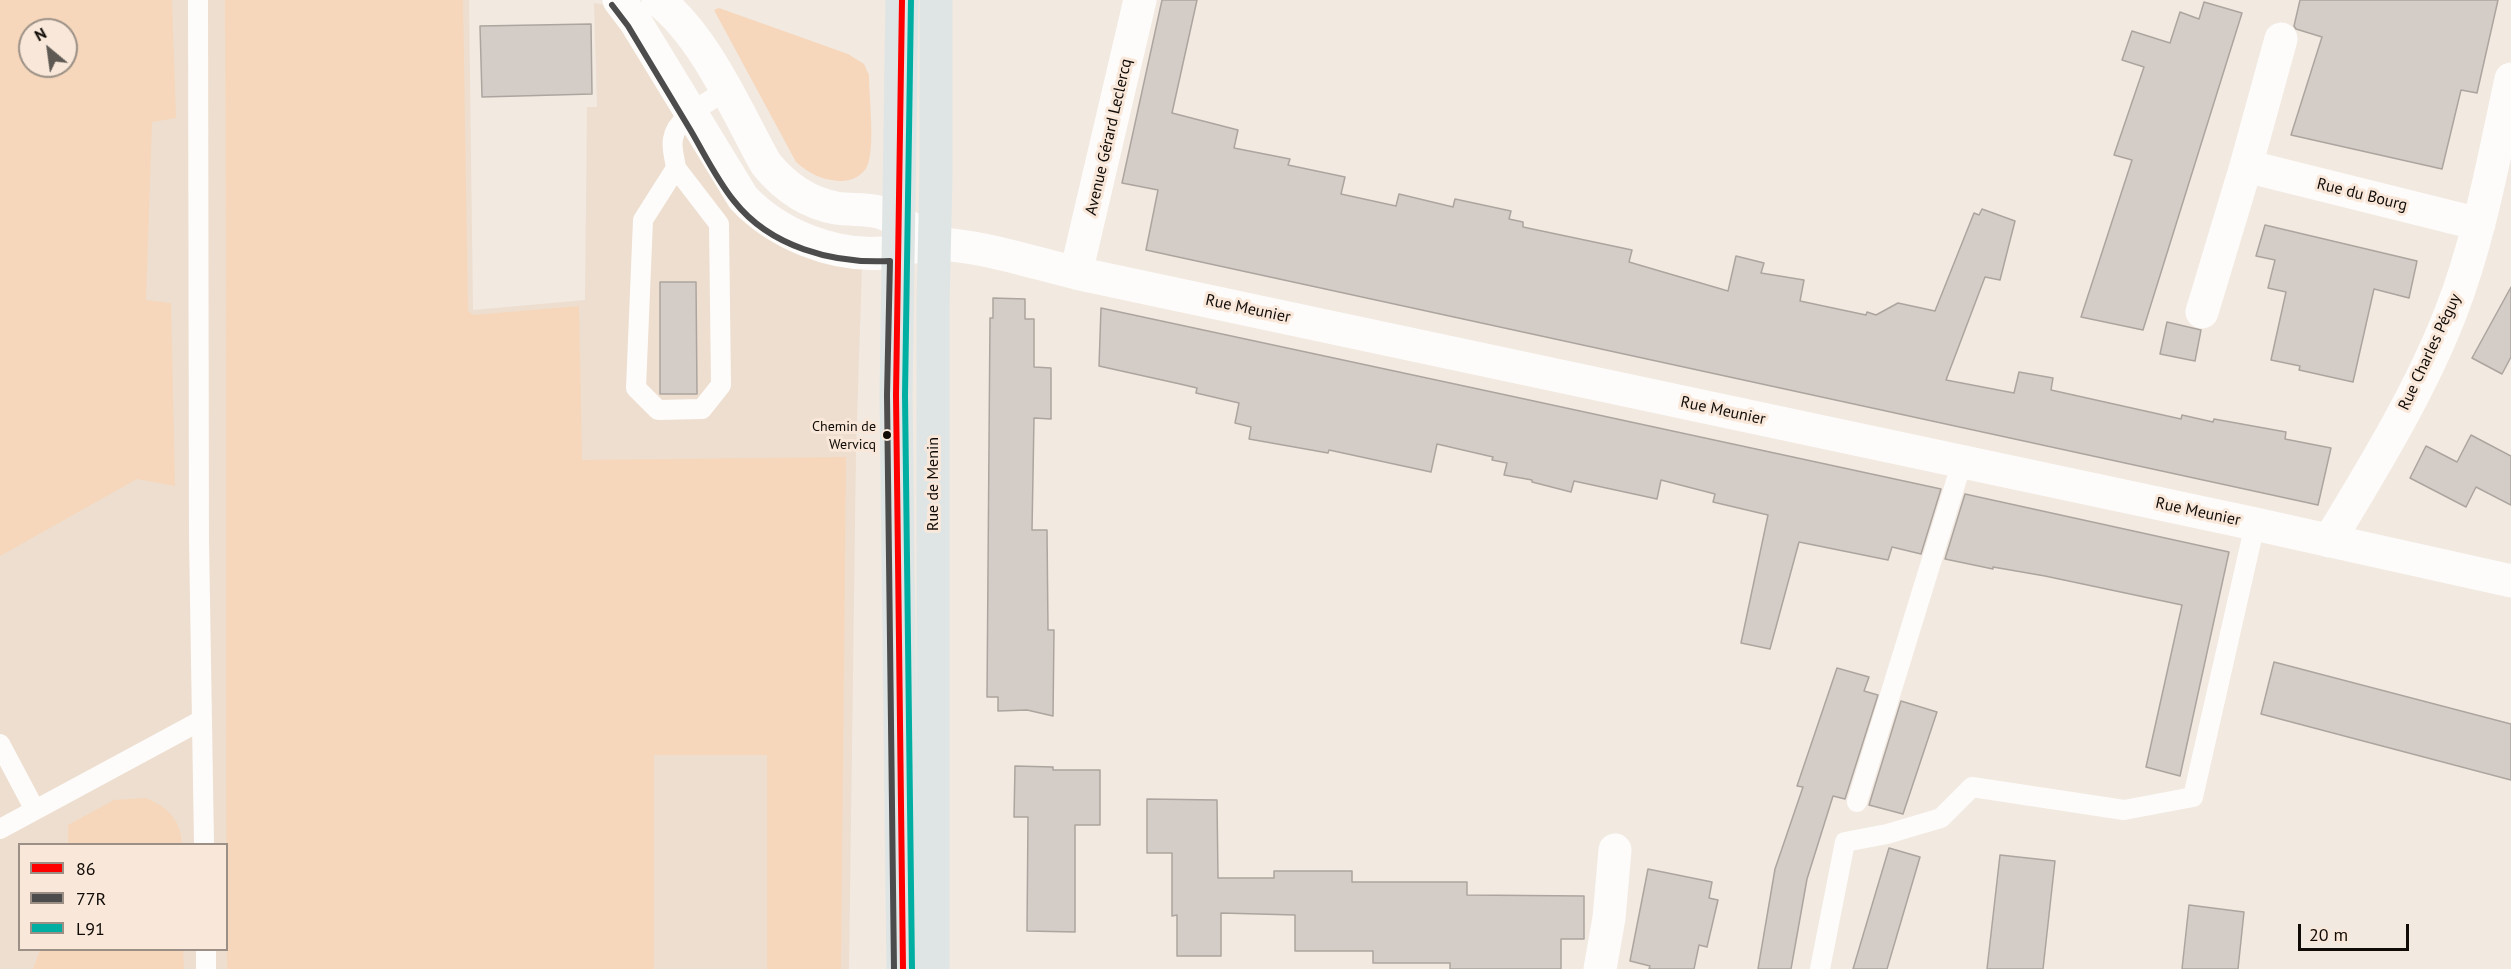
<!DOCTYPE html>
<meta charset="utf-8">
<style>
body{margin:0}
#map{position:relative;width:2511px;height:969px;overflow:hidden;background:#f2e9e1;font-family:"PT Sans",sans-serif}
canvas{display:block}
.legend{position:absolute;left:18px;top:843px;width:210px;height:108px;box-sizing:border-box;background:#f9e8da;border:2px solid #9c9086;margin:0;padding:8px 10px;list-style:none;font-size:18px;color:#100b07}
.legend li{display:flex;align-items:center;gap:12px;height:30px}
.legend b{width:30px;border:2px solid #9c9086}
.north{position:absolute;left:18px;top:18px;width:60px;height:60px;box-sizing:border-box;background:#f9e8da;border:2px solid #9c9086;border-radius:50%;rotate:331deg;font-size:16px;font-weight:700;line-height:24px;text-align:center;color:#100b07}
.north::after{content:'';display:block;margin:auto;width:21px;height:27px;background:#5f5953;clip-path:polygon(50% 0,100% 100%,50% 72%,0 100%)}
.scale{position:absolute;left:2298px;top:924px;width:111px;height:27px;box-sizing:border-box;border:3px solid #100b07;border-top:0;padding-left:8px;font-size:18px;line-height:21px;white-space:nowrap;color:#100b07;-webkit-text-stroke:4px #f9e8da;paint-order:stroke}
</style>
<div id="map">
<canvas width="2511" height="969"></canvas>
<ul class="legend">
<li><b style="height:8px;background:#fe0000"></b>86</li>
<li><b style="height:8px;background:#4c4c4c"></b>77R</li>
<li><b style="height:8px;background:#01afa2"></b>L91</li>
</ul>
<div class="north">N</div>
<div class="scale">20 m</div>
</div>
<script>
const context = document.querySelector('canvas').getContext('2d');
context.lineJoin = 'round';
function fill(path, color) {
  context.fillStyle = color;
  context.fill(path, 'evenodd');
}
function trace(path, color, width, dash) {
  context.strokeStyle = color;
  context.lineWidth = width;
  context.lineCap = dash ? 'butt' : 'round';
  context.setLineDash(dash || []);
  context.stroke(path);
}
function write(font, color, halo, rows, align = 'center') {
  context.font = font + ' "PT Sans",sans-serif';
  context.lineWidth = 6;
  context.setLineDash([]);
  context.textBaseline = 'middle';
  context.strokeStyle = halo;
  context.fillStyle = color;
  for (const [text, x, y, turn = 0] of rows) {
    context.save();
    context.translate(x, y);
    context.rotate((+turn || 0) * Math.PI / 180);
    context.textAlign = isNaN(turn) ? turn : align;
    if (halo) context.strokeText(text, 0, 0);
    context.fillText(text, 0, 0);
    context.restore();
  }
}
fill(new Path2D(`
 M 0,0 L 469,0 L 473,310 L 585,300 L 587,107 L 597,107 L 594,3 L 616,7 L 727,194 L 862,267 L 856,450 L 849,969 L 0,969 ZM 30,30 L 66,30 L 66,66 L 30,66 ZM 20,844 L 226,844 L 226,950 L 20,950 Z`), '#eddecf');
fill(new Path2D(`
 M 0,0 L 172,0 L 176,118 L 152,122 L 146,300 L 171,303 L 175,486 L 137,479 L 0,556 ZM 30,30 L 66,30 L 66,66 L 30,66 Z
 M 225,0 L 463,0 L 468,311 L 473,315 L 579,306 L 582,460 L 846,457 L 841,969 L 767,969 L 767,755 L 654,755 L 654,969 L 227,969 C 225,646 227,323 225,0 Z
 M 719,8 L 848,54 L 864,64 L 869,75 C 869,98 875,143 868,164 C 864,176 850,182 838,181 C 820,179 810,174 796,162 L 714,10 Z
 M 145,798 C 167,806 181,820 182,844 L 68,844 L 68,825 L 114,800 Z
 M 40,950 L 183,950 L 184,969 L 33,969 Z`), '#f6d7bb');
const building = new Path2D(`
 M 1162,0 L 1197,0 L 1172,113 L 1238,130 L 1234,148 L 1290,159 L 1288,165 L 1345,177 L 1341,194 L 1396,206 L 1399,194 L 1453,207 L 1455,199 L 1511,211 L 1509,219 L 1523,222 L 1523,227 L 1632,250 L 1629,262 L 1728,291 L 1736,256 L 1764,263 L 1761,273 L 1804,280 L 1800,301 L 1866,315 L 1867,312 L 1876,315 L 1898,303 L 1935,311 L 1974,213 L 1979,215 L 1982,209 L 2015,221 L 2000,280 L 1985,277 L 1946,380 L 2014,393 L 2019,372 L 2053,378 L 2051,390 L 2181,419 L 2182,415 L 2213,422 L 2214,419 L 2286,432 L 2285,439 L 2331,448 L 2318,505 L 1146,250 L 1158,190 L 1122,183 Z
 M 2300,0 L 2498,0 L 2477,93 L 2461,90 L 2442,169 L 2291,135 L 2322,37 L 2296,29 L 2294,26 Z
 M 2204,2 L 2242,13 L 2143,330 L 2081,317 L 2132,160 L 2114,155 L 2144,67 L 2122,60 L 2132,31 L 2170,43 L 2180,12 L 2199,19 Z
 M 591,24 L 592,94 L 482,97 L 480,26 Z
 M 2265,225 L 2417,261 L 2409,298 L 2374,289 L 2353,382 L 2299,370 L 2300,366 L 2271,360 L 2286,292 L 2268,288 L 2275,260 L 2256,256 Z
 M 660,282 L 696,282 L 697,394 L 660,394 Z
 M 2511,287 L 2511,357 L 2502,374 L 2472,358 Z
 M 993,298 L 1025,299 L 1025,319 L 1034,319 L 1034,367 L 1051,368 L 1051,419 L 1034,418 L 1032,530 L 1047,530 L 1048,630 L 1054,630 L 1053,716 L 1027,710 L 998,711 L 998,697 L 987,697 L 990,318 L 993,318 Z
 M 1101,308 L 1506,395 L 1941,489 L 1921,554 L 1892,547 L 1888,560 L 1799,542 L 1770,649 L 1741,643 L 1768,515 L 1713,502 L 1715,494 L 1661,480 L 1657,499 L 1574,481 L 1571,492 L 1532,482 L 1532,480 L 1504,475 L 1507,463 L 1492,460 L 1493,457 L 1437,444 L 1431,472 L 1329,450 L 1328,453 L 1249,439 L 1251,427 L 1235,423 L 1239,403 L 1196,393 L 1197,388 L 1180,384 L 1099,366 Z
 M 2167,322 L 2201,330 L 2195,361 L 2160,354 Z
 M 2471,435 L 2511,456 L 2511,505 L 2476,487 L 2466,507 L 2410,478 L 2426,446 L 2457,462 Z
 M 1965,494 L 2229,552 L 2180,776 L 2146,767 L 2182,605 L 2045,576 L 1993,567 L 1993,569 L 1945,559 Z
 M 2274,662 L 2511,724 L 2511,780 L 2261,714 Z
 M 1837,668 L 1869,677 L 1864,691 L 1878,695 L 1845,799 L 1833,796 L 1807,879 L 1791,969 L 1758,969 L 1775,869 L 1803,787 L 1797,786 Z
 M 1901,701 L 1937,712 L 1903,814 L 1869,805 Z
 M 1015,766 L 1053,767 L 1053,770 L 1100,770 L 1100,825 L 1075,825 L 1075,932 L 1027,931 L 1028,817 L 1014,817 Z
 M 1147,799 L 1217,800 L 1218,878 L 1274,878 L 1274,871 L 1352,871 L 1352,882 L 1467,882 L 1467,895 L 1584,896 L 1584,939 L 1561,939 L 1561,969 L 1450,969 L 1450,963 L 1373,963 L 1373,951 L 1295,951 L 1295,915 L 1221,913 L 1221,956 L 1177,956 L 1177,915 L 1172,916 L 1172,853 L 1147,853 Z
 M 1889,848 L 1920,857 L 1887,969 L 1853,969 Z
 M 2000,855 L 2055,861 L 2043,969 L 1987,969 Z
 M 1648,869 L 1712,882 L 1709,898 L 1718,900 L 1707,947 L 1699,945 L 1694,969 L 1649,969 L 1650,966 L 1630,961 Z
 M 2189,905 L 2244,912 L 2238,969 L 2182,969 Z`);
fill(building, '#d4ccc6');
trace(building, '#aca59f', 1.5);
trace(new Path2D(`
 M 198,0 L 199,539 L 204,844
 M 676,168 L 719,224 L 721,385 L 702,409 L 658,410 L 636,388 L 643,220 L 676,168 C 675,159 671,148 673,139 C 676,117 709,102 725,91
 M 0,744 L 35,810
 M 1857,802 L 1962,462
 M 0,829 L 202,720
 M 206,969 L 206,950
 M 1820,969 L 1845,842 L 1887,834 L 1941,818 L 1972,787 L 2124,810 L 2193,797 L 2255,524`), '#fdfcfa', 20);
trace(new Path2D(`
 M 619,0 L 635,21 L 743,198 C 777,234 833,257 883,253 C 901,252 920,243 937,244 C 984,246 1031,262 1076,273 L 2255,524 L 2511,581
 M 658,0 C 705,36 737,112 766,164 C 784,186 808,203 836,208 C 849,210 862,209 874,211 C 891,214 905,225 920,234
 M 2281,39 L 2246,166 L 2479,224
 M 1076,273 L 1140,0
 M 2202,312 L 2246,166
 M 2329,541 C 2372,470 2421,390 2451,312 C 2480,237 2494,157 2511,79
 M 1600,969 L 1609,918 L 1615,850`), '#fdfcfa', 33);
trace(new Path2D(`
 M 902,0 L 896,395 L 903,969
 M 933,969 L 933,305 L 936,177 L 936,0`), '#dee5e4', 33);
trace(new Path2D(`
 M 902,0 L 896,395 L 903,969`), '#fe0000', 6);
trace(new Path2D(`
 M 612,5 L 628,26 C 649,61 670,96 691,131 C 705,155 717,180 734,201 C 770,247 833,264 890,261 L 887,395 L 894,969`), '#4c4c4c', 6);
trace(new Path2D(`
 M 911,0 L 905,395 L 912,969`), '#01afa2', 6);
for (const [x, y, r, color] of [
 [887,435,5,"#100b07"]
]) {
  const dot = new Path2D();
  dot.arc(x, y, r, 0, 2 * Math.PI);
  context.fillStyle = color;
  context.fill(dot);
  trace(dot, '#f9e8da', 2);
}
write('14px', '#100b07', '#f9e8da', [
 ["Chemin de",876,427],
 ["Wervicq",876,445]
], 'right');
write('16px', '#100b07', '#f9e8da', [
 ["Avenue Gérard Leclercq",1109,137,-77],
 ["Rue du Bourg",2362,195,14],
 ["Rue Meunier",1248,309,12],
 ["Rue Charles Péguy",2430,352,-65],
 ["Rue Meunier",1723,411,12],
 ["Rue de Menin",933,484,-90],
 ["Rue Meunier",2198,512,12]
]);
</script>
